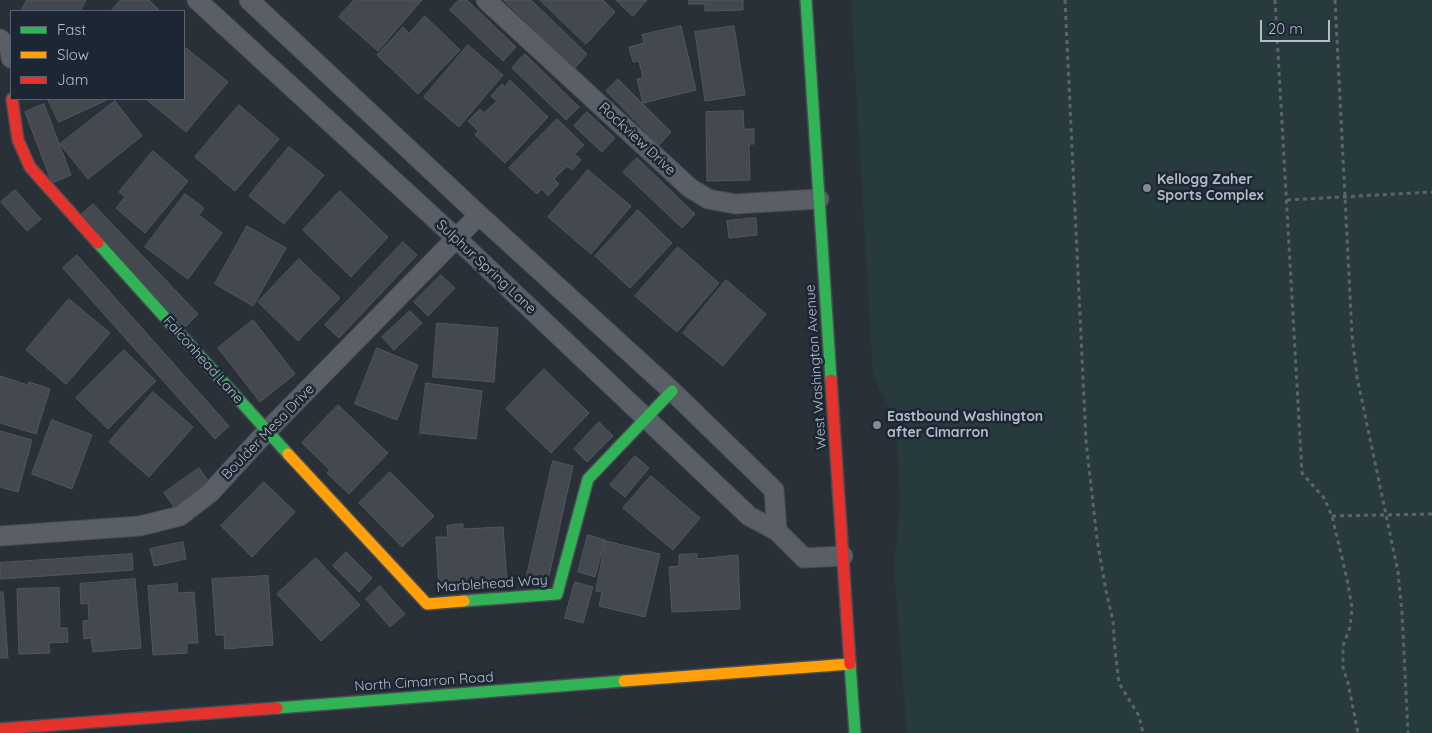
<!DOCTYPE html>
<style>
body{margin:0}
#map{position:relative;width:1432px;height:733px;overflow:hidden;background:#2a3038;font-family:Quicksand,sans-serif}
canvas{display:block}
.legend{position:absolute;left:10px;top:10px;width:175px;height:90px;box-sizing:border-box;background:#1d2633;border:1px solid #59626f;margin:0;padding:6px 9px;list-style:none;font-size:15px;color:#b4bcc9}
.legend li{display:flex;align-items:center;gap:10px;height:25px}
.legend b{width:25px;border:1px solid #59626f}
.scale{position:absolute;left:1260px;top:20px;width:70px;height:22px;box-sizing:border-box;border:2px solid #b4bcc9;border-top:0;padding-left:6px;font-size:15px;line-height:18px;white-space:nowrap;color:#b4bcc9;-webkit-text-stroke:4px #1d2633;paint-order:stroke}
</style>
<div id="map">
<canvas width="1432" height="733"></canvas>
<ul class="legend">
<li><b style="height:6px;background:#30b455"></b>Fast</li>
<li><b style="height:6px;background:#ff9f0a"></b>Slow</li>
<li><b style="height:6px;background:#e5322d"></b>Jam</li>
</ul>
<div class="scale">20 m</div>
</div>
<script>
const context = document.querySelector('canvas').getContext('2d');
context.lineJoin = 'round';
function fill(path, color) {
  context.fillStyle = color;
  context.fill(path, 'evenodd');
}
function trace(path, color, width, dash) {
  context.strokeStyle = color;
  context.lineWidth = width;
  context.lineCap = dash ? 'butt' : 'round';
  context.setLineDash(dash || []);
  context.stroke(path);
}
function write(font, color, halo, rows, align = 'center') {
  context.font = font + ' Quicksand,sans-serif';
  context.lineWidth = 5;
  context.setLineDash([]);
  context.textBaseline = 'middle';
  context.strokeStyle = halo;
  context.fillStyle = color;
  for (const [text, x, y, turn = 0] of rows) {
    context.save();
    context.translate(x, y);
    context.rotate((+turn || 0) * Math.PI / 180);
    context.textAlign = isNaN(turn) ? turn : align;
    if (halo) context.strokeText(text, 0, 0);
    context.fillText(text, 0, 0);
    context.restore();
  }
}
fill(new Path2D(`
 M 851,0 L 1432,0 L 1432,733 L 907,733 L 894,565 L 900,508 L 897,424 L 873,375 Z`), '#273a3e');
const building = new Path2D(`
 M 27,0 L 86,0 L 80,11 L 21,11 Z
 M 121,0 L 149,0 L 160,11 L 111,11 Z
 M 354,0 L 422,0 L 378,51 L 339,17 Z
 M 459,0 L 467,0 L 516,47 L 503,61 L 450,10 Z
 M 504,0 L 531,0 L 587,54 L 575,68 Z
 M 540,0 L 603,0 L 615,12 L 586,44 Z
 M 616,0 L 647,0 L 633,16 Z
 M 689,0 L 743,0 L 743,10 L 705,11 L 705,4 L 689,4 Z
 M 425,16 L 460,50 L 418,94 L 377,55 L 403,27 L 409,33 Z
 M 681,26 L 696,90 L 643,103 L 637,79 L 643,78 L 639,61 L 633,62 L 629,47 L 644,43 L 642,35 Z
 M 734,26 L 745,95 L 705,101 L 695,32 Z
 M 468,45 L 503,75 L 459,127 L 424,97 Z
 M 186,48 L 228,82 L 186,132 L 146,99 L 184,99 L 184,50 Z
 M 525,54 L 579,107 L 566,120 L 512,68 Z
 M 618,79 L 671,132 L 659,145 L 606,91 Z
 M 510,80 L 548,117 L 505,163 L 475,135 L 478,131 L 468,121 L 480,109 L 484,113 L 497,101 L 491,96 L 502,84 L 505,87 Z
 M 48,99 L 109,99 L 59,122 Z
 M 115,101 L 142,136 L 88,179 L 60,144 Z
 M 44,104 L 71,175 L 52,183 L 25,112 Z
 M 239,105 L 279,139 L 235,191 L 195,157 Z
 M 743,111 L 744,129 L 754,129 L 754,144 L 749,144 L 750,180 L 707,181 L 706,112 Z
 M 587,112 L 615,138 L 602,152 L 574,126 Z
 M 557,119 L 584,145 L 575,154 L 581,160 L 572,170 L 567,166 L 554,179 L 559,184 L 548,196 L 542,189 L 537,194 L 509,168 Z
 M 289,147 L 324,175 L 284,224 L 249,196 Z
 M 153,151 L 188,181 L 145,233 L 116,208 L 125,197 L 119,192 Z
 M 637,158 L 695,214 L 682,228 L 623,172 Z
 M 588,170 L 631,206 L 591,254 L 548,217 Z
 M 15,190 L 41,219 L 27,231 L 1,202 Z
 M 340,191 L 388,237 L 351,277 L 303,230 Z
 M 185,194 L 204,208 L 199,215 L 222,233 L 188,279 L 145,247 Z
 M 93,204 L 198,314 L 185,327 L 80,216 Z
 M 638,210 L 672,243 L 630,288 L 595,256 Z
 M 756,218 L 757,235 L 729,238 L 727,221 Z
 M 247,226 L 286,248 L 253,306 L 215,284 Z
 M 403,242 L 417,255 L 339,338 L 325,325 Z
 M 678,247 L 719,283 L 677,332 L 635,296 Z
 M 77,255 L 229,426 L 215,439 L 63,268 Z
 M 299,259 L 340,298 L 298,341 L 258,302 Z
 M 441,275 L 455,288 L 428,316 L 414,302 Z
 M 726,280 L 766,314 L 723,366 L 683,333 Z
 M 69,299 L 110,333 L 66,384 L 26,350 Z
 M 410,311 L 422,323 L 394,350 L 382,337 Z
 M 253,320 L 295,374 L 260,402 L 218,348 Z
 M 437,323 L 498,328 L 494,382 L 433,377 Z
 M 377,348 L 418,365 L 397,420 L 355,404 Z
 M 124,350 L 156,381 L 108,429 L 76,398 Z
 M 544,369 L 589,413 L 551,453 L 506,409 Z
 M 0,376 L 28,385 L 29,382 L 50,389 L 36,434 L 0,423 Z
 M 426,383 L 482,391 L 476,439 L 420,433 Z
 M 153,392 L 193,427 L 149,477 L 109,442 Z
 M 338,405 L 388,453 L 349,494 L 327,473 L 330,470 L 302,443 Z
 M 52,420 L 92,435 L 72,489 L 32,474 Z
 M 599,422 L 613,436 L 587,462 L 574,449 Z
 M 0,431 L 32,440 L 18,492 L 0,487 Z
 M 635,456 L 649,468 L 625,497 L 610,485 Z
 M 553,461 L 573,466 L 547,585 L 526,580 Z
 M 199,468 L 209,482 L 175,508 L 164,493 Z
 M 390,472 L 434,516 L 402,547 L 359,503 Z
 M 651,476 L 700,518 L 673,550 L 623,508 Z
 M 264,482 L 295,512 L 252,557 L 221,526 Z
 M 463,524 L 463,529 L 503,527 L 507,581 L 439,586 L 436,537 L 448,537 L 447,526 Z
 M 588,535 L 605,540 L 595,577 L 578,572 Z
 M 606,541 L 660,554 L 645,617 L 599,606 L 602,592 L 596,591 Z
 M 183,542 L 186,559 L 154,566 L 150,549 Z
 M 346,552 L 372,578 L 359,592 L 333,566 Z
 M 132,554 L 133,570 L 0,579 L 0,563 Z
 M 697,554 L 697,559 L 738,555 L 740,609 L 672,612 L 669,567 L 679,566 L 679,555 Z
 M 316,558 L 360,605 L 321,641 L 277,594 Z
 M 268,576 L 273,645 L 225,649 L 224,635 L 216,635 L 212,579 Z
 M 135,579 L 141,648 L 93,652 L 91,638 L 84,639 L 83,621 L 89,620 L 88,603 L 81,604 L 80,584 Z
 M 575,582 L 593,587 L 583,623 L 565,618 Z
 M 177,584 L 178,593 L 194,592 L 198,643 L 187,643 L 187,653 L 153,655 L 148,586 Z
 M 380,586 L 405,614 L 390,627 L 366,599 Z
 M 59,588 L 60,628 L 67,628 L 68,642 L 49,643 L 50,653 L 19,654 L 17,589 Z
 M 0,592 L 3,592 L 8,658 L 0,658 Z`);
fill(building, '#444950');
trace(building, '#52575f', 1);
const street = new Path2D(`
 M 197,0 L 456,238 L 749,516 L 777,531 L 804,558 L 843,556
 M 249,0 L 479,215 L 672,391 L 774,490 L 777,531
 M 486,0 L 690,188 L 708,199 L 735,204 L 819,199
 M 0,39 L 10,49 L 11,58
 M 0,536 L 140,526 L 180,516 L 210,493 L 267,431 L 479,215`);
const fast = new Path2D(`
 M 806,0 L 831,380
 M 98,243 L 288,454
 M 464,601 L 557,594 L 588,479 L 672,391
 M 850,664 L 855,733
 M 277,708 L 624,681`);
const slow = new Path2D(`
 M 288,454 L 427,604 L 464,601
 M 624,681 L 850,664`);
const jam = new Path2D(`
 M 12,99 L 18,140 L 30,167 L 98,243
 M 831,380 L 850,664
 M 0,729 L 277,708`);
trace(street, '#484c53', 21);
trace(fast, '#484c53', 14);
trace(slow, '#484c53', 14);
trace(jam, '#484c53', 14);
trace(new Path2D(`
 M 1065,0 L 1086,441 L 1097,539 L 1106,591 L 1113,621 L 1115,651 L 1119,683 L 1139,716 L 1143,733
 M 1275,0 L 1302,473 L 1324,498 L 1332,516 L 1347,579 L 1352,608 L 1350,627 L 1343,646 L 1343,668 L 1348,683 L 1358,733
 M 1335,0 L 1352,335 L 1357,377 L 1398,572 L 1402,613 L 1408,733
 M 1287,200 L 1432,192
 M 1332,516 L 1432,514`), '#5d636a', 3, [4, 4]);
trace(street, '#5a5e66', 19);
trace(fast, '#30b455', 11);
trace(slow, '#ff9f0a', 11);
trace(jam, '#e5322d', 11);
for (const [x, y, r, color] of [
 [1147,188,5,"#848b96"],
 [877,425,5,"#848b96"]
]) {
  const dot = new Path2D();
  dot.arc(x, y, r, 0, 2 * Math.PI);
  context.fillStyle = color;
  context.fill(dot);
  trace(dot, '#1d2633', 2);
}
write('14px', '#b4bcc9', '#1d2633', [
 ["Rockview Drive",637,139,43],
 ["Sulphur Spring Lane",486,267,43],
 ["Falconhead Lane",203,360,48],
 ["West Washington Avenue",816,367,-94],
 ["Boulder Mesa Drive",268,432,-46],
 ["Marblehead Way",492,584,-4],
 ["North Cimarron Road",424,682,-4]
]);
write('bold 14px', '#b4bcc9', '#1d2633', [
 ["Kellogg Zaher",1157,180],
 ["Sports Complex",1157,196],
 ["Eastbound Washington",887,417],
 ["after Cimarron",887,433]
], 'left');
</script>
